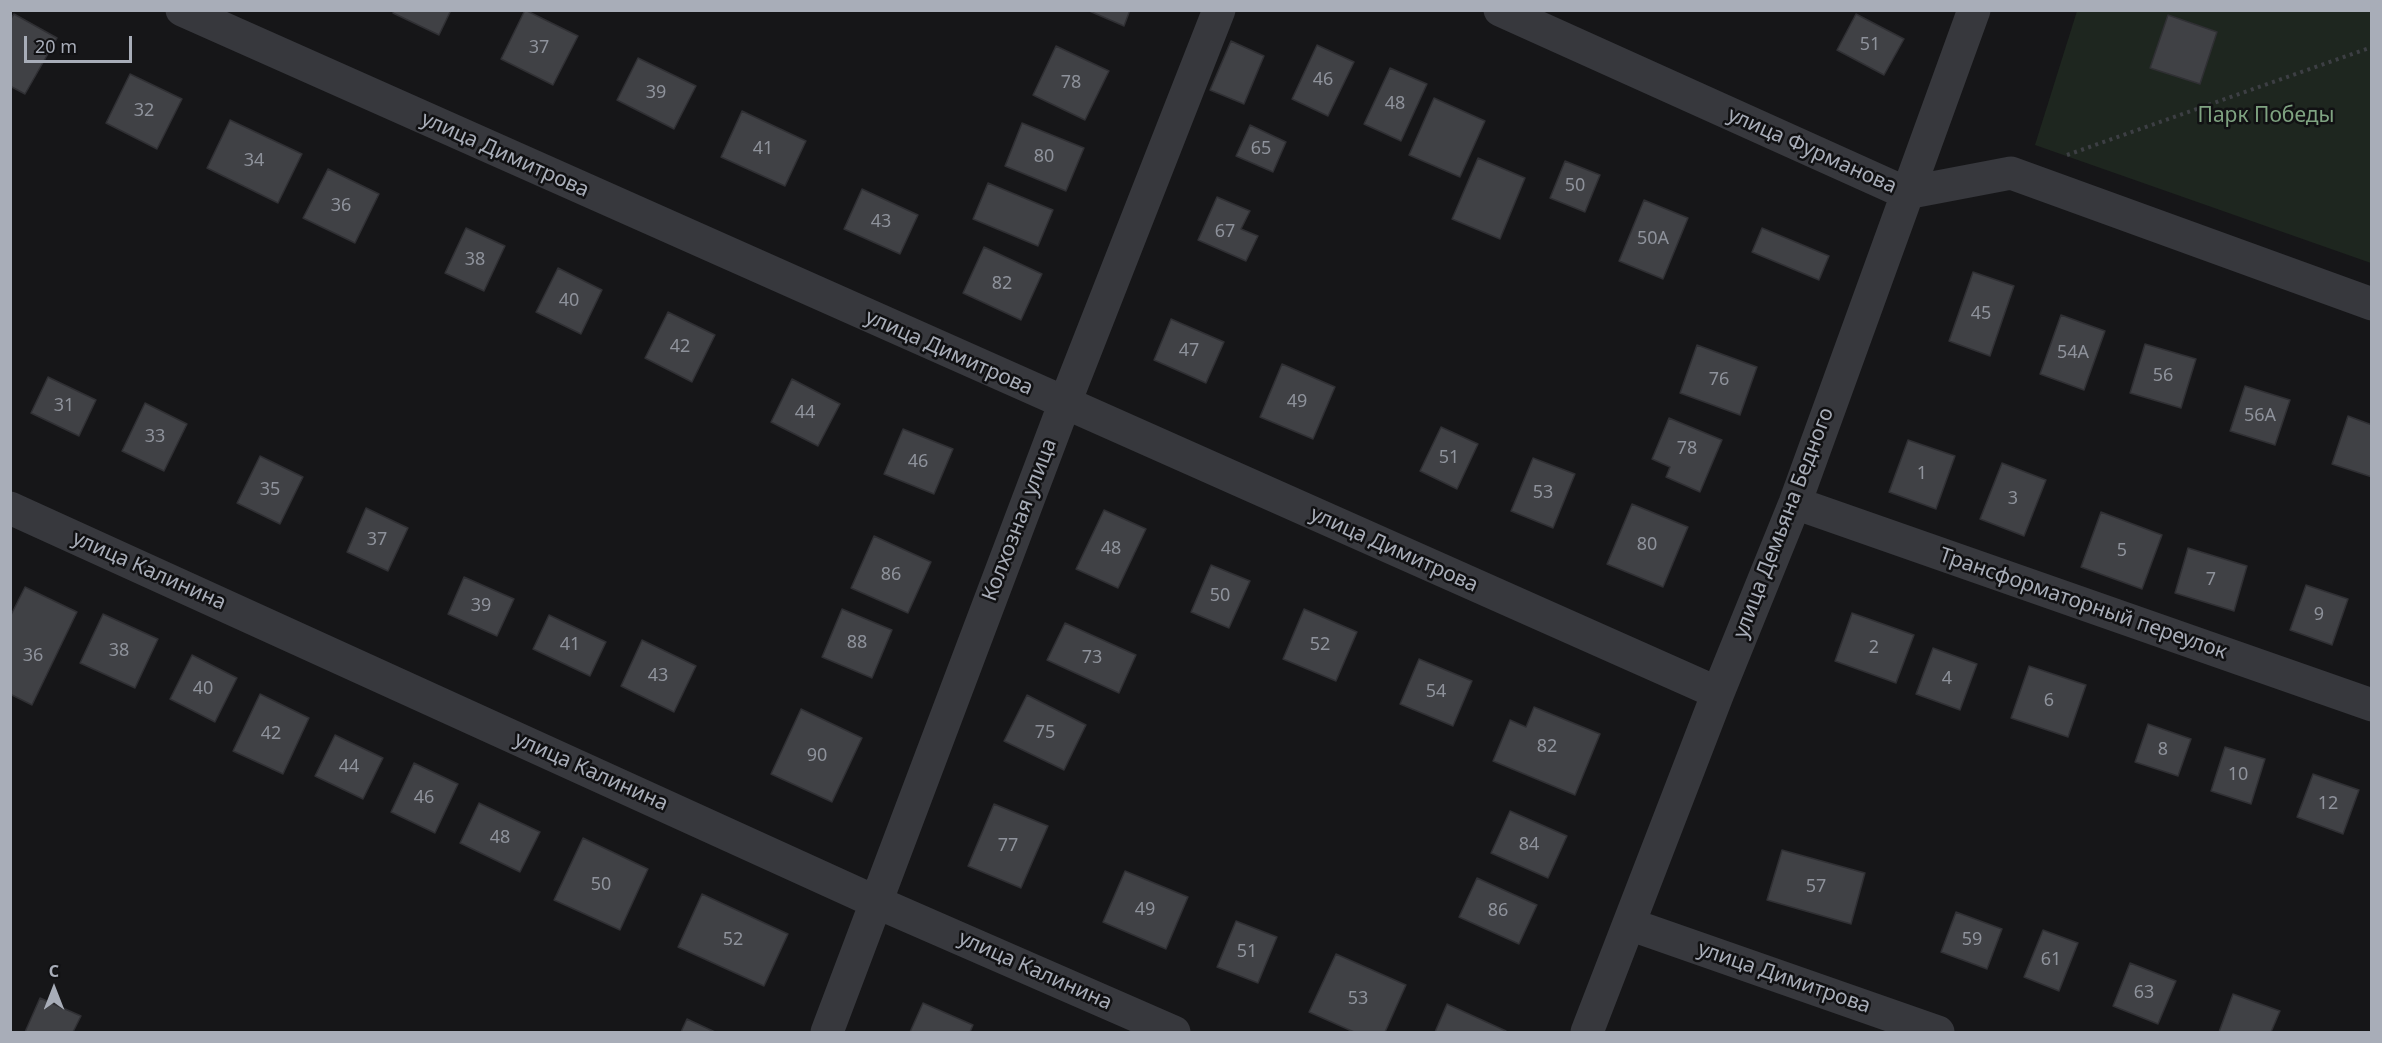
<!DOCTYPE html>
<meta charset="utf-8">
<style>
body{margin:0}
#map{position:relative;width:2382px;height:1043px;overflow:hidden;background:#161618;font-family:"Noto Sans",sans-serif}
canvas{display:block}
.frame{position:absolute;inset:0;border:12px solid #a8adb8;pointer-events:none}
.north{position:absolute;left:24px;top:959px;width:60px;height:60px;-webkit-text-stroke:4px #111113;paint-order:stroke;rotate:0deg;font-size:16px;font-weight:700;line-height:24px;text-align:center;color:#a8adb8}
.north::after{content:'';display:block;margin:auto;width:21px;height:27px;background:#a8adb8;clip-path:polygon(50% 0,100% 100%,50% 72%,0 100%)}
.scale{position:absolute;left:24px;top:36px;width:108px;height:27px;box-sizing:border-box;border:3px solid #a8adb8;border-top:0;padding-left:8px;font-size:18px;line-height:21px;white-space:nowrap;color:#a8adb8;-webkit-text-stroke:4px #111113;paint-order:stroke}
</style>
<div id="map">
<canvas width="2382" height="1043"></canvas>
<div class="frame"></div>
<div class="north">С</div>
<div class="scale">20 m</div>
</div>
<script>
const context = document.querySelector('canvas').getContext('2d');
context.lineJoin = 'round';
function fill(path, color) {
  context.fillStyle = color;
  context.fill(path, 'evenodd');
}
function trace(path, color, width, dash) {
  context.strokeStyle = color;
  context.lineWidth = width;
  context.lineCap = dash ? 'butt' : 'round';
  context.setLineDash(dash || []);
  context.stroke(path);
}
function write(font, color, halo, rows, align = 'center') {
  context.font = font + ' "Noto Sans",sans-serif';
  context.lineWidth = 5;
  context.setLineDash([]);
  context.textBaseline = 'middle';
  context.strokeStyle = halo;
  context.fillStyle = color;
  for (const [text, x, y, turn = 0] of rows) {
    context.save();
    context.translate(x, y);
    context.rotate((+turn || 0) * Math.PI / 180);
    context.textAlign = isNaN(turn) ? turn : align;
    if (halo) context.strokeText(text, 0, 0);
    context.fillText(text, 0, 0);
    context.restore();
  }
}
fill(new Path2D(`
 M 2077,11 L 2371,11 L 2371,263 L 2035,145 Z`), '#1e261f');
const building = new Path2D(`
 M 394,10 L 451,10 L 439,35 L 393,13 Z
 M 525,10 L 578,36 L 553,85 L 501,59 Z
 M 1087,10 L 1130,10 L 1124,26 Z
 M 14,14 L 57,38 L 25,94 L 10,86 L 10,20 Z
 M 1856,14 L 1904,39 L 1884,75 L 1837,50 Z
 M 2168,15 L 2217,32 L 2200,84 L 2150,68 Z
 M 1231,41 L 1264,56 L 1244,104 L 1210,90 Z
 M 1317,45 L 1354,62 L 1328,116 L 1292,99 Z
 M 1056,46 L 1109,71 L 1085,120 L 1033,95 Z
 M 638,58 L 696,86 L 674,129 L 617,100 Z
 M 1390,68 L 1427,84 L 1401,141 L 1364,124 Z
 M 130,74 L 182,99 L 157,149 L 106,123 Z
 M 1434,98 L 1485,121 L 1460,177 L 1409,155 Z
 M 742,111 L 806,141 L 785,186 L 721,157 Z
 M 230,120 L 302,154 L 278,203 L 207,168 Z
 M 1022,123 L 1084,148 L 1066,191 L 1005,166 Z
 M 1250,125 L 1286,142 L 1273,172 L 1236,156 Z
 M 1478,158 L 1525,178 L 1500,239 L 1452,219 Z
 M 1565,161 L 1600,175 L 1585,212 L 1550,198 Z
 M 328,169 L 379,194 L 355,243 L 303,218 Z
 M 988,183 L 1053,210 L 1038,246 L 973,219 Z
 M 862,189 L 918,215 L 900,254 L 844,229 Z
 M 1217,197 L 1250,211 L 1241,229 L 1258,236 L 1246,261 L 1198,240 Z
 M 1644,200 L 1688,218 L 1663,279 L 1619,261 Z
 M 466,228 L 505,246 L 484,291 L 445,273 Z
 M 1762,228 L 1829,256 L 1819,280 L 1752,252 Z
 M 984,247 L 1042,274 L 1021,320 L 963,293 Z
 M 558,268 L 602,290 L 581,334 L 536,312 Z
 M 1973,272 L 2014,286 L 1990,356 L 1949,341 Z
 M 668,312 L 715,335 L 692,382 L 645,358 Z
 M 2061,315 L 2105,331 L 2084,390 L 2040,374 Z
 M 1171,319 L 1224,342 L 1206,383 L 1154,360 Z
 M 2145,344 L 2196,359 L 2181,408 L 2130,393 Z
 M 1697,345 L 1757,367 L 1740,415 L 1680,393 Z
 M 1282,364 L 1335,387 L 1313,439 L 1260,417 Z
 M 48,377 L 96,400 L 79,436 L 31,413 Z
 M 792,379 L 840,404 L 818,446 L 771,422 Z
 M 2245,386 L 2290,400 L 2275,445 L 2230,431 Z
 M 145,403 L 187,424 L 164,471 L 122,451 Z
 M 2348,416 L 2372,425 L 2372,477 L 2332,464 Z
 M 1669,418 L 1722,440 L 1700,492 L 1666,477 L 1670,467 L 1652,459 Z
 M 1441,427 L 1478,444 L 1457,489 L 1420,471 Z
 M 903,429 L 953,449 L 934,494 L 884,474 Z
 M 1908,440 L 1955,456 L 1936,509 L 1889,492 Z
 M 260,456 L 303,477 L 280,524 L 237,503 Z
 M 1533,458 L 1575,474 L 1553,528 L 1511,511 Z
 M 2002,463 L 2046,480 L 2024,536 L 1980,519 Z
 M 1632,504 L 1688,527 L 1663,587 L 1607,564 Z
 M 366,508 L 408,528 L 388,571 L 347,552 Z
 M 1104,510 L 1146,529 L 1118,588 L 1076,569 Z
 M 2101,512 L 2162,535 L 2142,589 L 2081,567 Z
 M 874,536 L 931,562 L 908,613 L 851,588 Z
 M 2188,548 L 2247,566 L 2234,611 L 2175,593 Z
 M 1211,565 L 1250,581 L 1229,628 L 1191,612 Z
 M 464,577 L 514,599 L 497,636 L 448,614 Z
 M 2306,585 L 2348,599 L 2332,645 L 2290,630 Z
 M 25,587 L 77,612 L 32,705 L 10,694 L 10,617 Z
 M 842,609 L 892,630 L 872,678 L 822,657 Z
 M 1304,609 L 1357,632 L 1336,681 L 1283,659 Z
 M 1852,613 L 1914,635 L 1896,683 L 1835,661 Z
 M 103,614 L 158,639 L 135,688 L 80,663 Z
 M 549,615 L 606,642 L 590,676 L 533,649 Z
 M 1065,623 L 1136,655 L 1119,693 L 1047,660 Z
 M 642,640 L 696,666 L 674,712 L 621,686 Z
 M 1933,648 L 1977,664 L 1960,710 L 1916,694 Z
 M 192,655 L 237,678 L 215,722 L 170,699 Z
 M 1419,659 L 1472,681 L 1453,726 L 1400,704 Z
 M 2029,666 L 2086,685 L 2068,737 L 2011,718 Z
 M 260,694 L 309,718 L 283,774 L 233,751 Z
 M 1027,695 L 1086,725 L 1064,770 L 1004,741 Z
 M 1534,707 L 1600,734 L 1575,795 L 1493,761 L 1510,720 L 1526,727 Z
 M 801,709 L 862,738 L 832,802 L 771,774 Z
 M 2148,724 L 2191,739 L 2178,776 L 2135,762 Z
 M 335,735 L 383,758 L 363,799 L 315,776 Z
 M 2225,747 L 2265,759 L 2251,804 L 2211,791 Z
 M 414,763 L 458,784 L 435,833 L 391,812 Z
 M 2313,774 L 2359,790 L 2343,834 L 2297,817 Z
 M 479,803 L 540,832 L 520,872 L 460,843 Z
 M 994,804 L 1048,826 L 1021,888 L 968,866 Z
 M 1510,811 L 1567,836 L 1548,878 L 1491,853 Z
 M 583,838 L 648,869 L 620,930 L 554,900 Z
 M 1782,850 L 1865,873 L 1851,924 L 1767,900 Z
 M 1125,871 L 1188,897 L 1166,949 L 1103,922 Z
 M 1477,878 L 1537,905 L 1519,944 L 1459,917 Z
 M 702,894 L 788,934 L 764,986 L 678,947 Z
 M 1956,912 L 2002,929 L 1987,969 L 1941,952 Z
 M 1236,921 L 1277,937 L 1258,983 L 1217,967 Z
 M 2043,930 L 2078,943 L 2059,991 L 2024,977 Z
 M 1336,954 L 1406,985 L 1385,1032 L 1354,1032 L 1309,1012 Z
 M 2130,963 L 2176,981 L 2158,1024 L 2113,1006 Z
 M 2233,994 L 2280,1011 L 2271,1032 L 2219,1032 Z
 M 40,998 L 81,1016 L 73,1032 L 25,1032 Z
 M 923,1003 L 973,1025 L 970,1032 L 910,1032 Z
 M 1447,1004 L 1506,1031 L 1505,1032 L 1435,1032 Z
 M 687,1019 L 715,1032 L 681,1032 Z`);
fill(building, '#404145');
trace(building, '#303034', 1.5);
trace(new Path2D(`
 M 2067,155 L 2372,47`), '#3d3f44', 4, [3, 4.5]);
trace(new Path2D(`
 M 182,10 L 1718,693
 M 1500,10 L 1906,193 L 2011,173 L 2372,304
 M 1795,503 L 2372,705
 M 10,508 L 876,902 L 1174,1032
 M 1629,924 L 1938,1032
 M 827,1032 L 1064,405 L 1219,10
 M 1587,1032 L 1718,693 L 1795,503 L 1974,10`), '#37383d', 33);
write('18px', '#8e929b', null, [
 ["51",1870,45],
 ["37",539,48],
 ["46",1323,80],
 ["78",1071,83],
 ["39",656,93],
 ["48",1395,104],
 ["32",144,111],
 ["41",763,149],
 ["65",1261,149],
 ["80",1044,157],
 ["34",254,161],
 ["50",1575,186],
 ["36",341,206],
 ["43",881,222],
 ["67",1225,232],
 ["50А",1653,239],
 ["38",475,260],
 ["82",1002,284],
 ["40",569,301],
 ["45",1981,314],
 ["42",680,347],
 ["47",1189,351],
 ["54А",2073,353],
 ["56",2163,376],
 ["76",1719,380],
 ["49",1297,402],
 ["31",64,406],
 ["44",805,413],
 ["56А",2260,416],
 ["33",155,437],
 ["78",1687,449],
 ["51",1449,458],
 ["46",918,462],
 ["1",1922,474],
 ["35",270,490],
 ["53",1543,493],
 ["3",2013,499],
 ["37",377,540],
 ["80",1647,545],
 ["48",1111,549],
 ["5",2122,551],
 ["86",891,575],
 ["7",2211,580],
 ["50",1220,596],
 ["39",481,606],
 ["9",2319,615],
 ["88",857,643],
 ["41",570,645],
 ["52",1320,645],
 ["2",1874,648],
 ["38",119,651],
 ["36",33,656],
 ["73",1092,658],
 ["43",658,676],
 ["4",1947,679],
 ["40",203,689],
 ["54",1436,692],
 ["6",2049,701],
 ["75",1045,733],
 ["42",271,734],
 ["82",1547,747],
 ["8",2163,750],
 ["90",817,756],
 ["44",349,767],
 ["10",2238,775],
 ["46",424,798],
 ["12",2328,804],
 ["48",500,838],
 ["84",1529,845],
 ["77",1008,846],
 ["50",601,885],
 ["57",1816,887],
 ["49",1145,910],
 ["86",1498,911],
 ["52",733,940],
 ["59",1972,940],
 ["51",1247,952],
 ["61",2051,960],
 ["63",2144,993],
 ["53",1358,999]
]);
write('21px', '#7fa381', '#111113', [
 ["Парк Победы",2266,116]
]);
write('21px', '#a8adb8', '#111113', [
 ["улица Фурманова",1812,151,24],
 ["улица Димитрова",505,155,24],
 ["улица Димитрова",949,353,24],
 ["Колхозная улица",1020,520,-69],
 ["улица Демьяна Бедного",1784,523,-69],
 ["улица Димитрова",1394,550,24],
 ["улица Калинина",149,571,24],
 ["Трансформаторный переулок",2083,604,19],
 ["улица Калинина",591,772,24],
 ["улица Калинина",1035,971,24],
 ["улица Димитрова",1784,978,19]
]);
</script>
